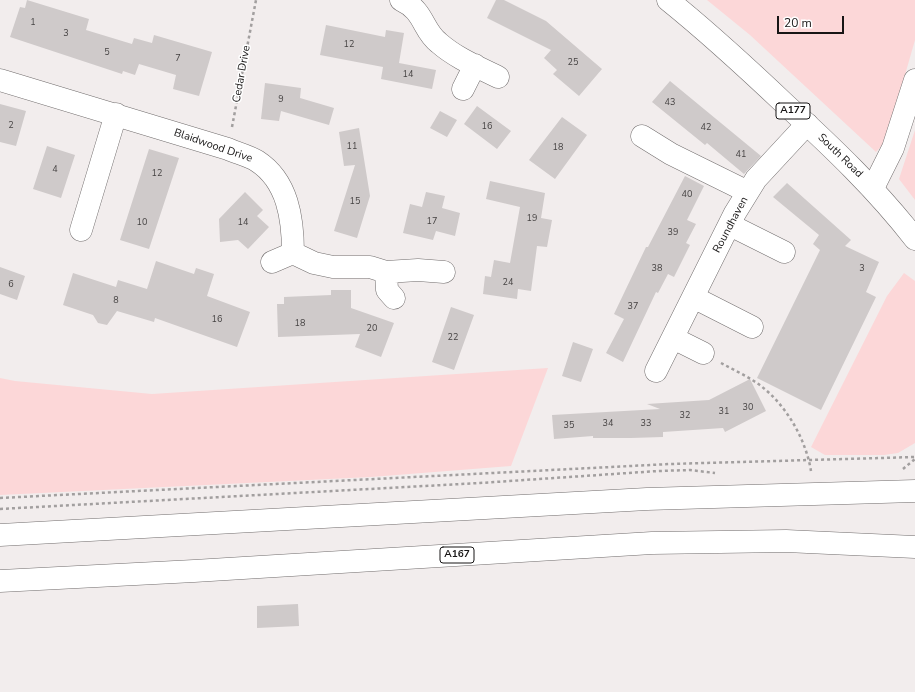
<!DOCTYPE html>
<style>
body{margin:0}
#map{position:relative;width:915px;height:692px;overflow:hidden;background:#f2eded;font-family:"Nunito Sans",sans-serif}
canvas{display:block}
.scale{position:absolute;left:777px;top:16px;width:67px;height:18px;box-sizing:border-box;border:2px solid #171515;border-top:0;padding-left:5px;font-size:12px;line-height:14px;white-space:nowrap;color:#171515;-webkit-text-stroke:3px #fff;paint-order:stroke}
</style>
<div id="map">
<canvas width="915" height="692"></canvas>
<div class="scale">20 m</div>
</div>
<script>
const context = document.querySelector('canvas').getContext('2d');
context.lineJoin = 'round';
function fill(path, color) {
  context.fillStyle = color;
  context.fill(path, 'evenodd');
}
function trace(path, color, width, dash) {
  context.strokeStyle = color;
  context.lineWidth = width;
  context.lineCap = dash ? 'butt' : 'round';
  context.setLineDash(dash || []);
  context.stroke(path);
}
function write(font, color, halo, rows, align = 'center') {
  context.font = font + ' "Nunito Sans",sans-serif';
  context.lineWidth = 3;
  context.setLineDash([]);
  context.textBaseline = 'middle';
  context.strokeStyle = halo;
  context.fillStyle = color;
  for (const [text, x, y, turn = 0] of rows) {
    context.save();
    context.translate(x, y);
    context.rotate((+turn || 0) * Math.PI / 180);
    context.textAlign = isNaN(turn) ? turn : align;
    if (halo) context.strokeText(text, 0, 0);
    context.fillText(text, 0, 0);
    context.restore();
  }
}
fill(new Path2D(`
 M 707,0 L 915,0 L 915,40 L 886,141 L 876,152 L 750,35 Z
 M 915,130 L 915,200 L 899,179 Z
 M 904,273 L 915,281 L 915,443 L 898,453 L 884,455 L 825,455 L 811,447 L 887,296 Z
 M 548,368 L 511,466 L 371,477 L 0,495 L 0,378 L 15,381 L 152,394 Z`), '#fcd7d8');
fill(new Path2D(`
 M 27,0 L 89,19 L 86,30 L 132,44 L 134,38 L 152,43 L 154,35 L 212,52 L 199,96 L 173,89 L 176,75 L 139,64 L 135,75 L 123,71 L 122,74 L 10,37 L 20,7 L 25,8 Z
 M 496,0 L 504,0 L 546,21 L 602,69 L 579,96 L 553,74 L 557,70 L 544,58 L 551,50 L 487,18 Z
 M 326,25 L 385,37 L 386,30 L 404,33 L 399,63 L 436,70 L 432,89 L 381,79 L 383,67 L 320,55 Z
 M 670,81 L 761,156 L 744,174 L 707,143 L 705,145 L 652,102 Z
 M 265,83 L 301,88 L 300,98 L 334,108 L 329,125 L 281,111 L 279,121 L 261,119 Z
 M 0,104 L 26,111 L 16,146 L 0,142 Z
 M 477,106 L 511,131 L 497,149 L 464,124 Z
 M 440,111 L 457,120 L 447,137 L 430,128 Z
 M 562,117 L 587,135 L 555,179 L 529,160 Z
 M 359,128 L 370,196 L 357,238 L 334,231 L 355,165 L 344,166 L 339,132 Z
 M 47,146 L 75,155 L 61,198 L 33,189 Z
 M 149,149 L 179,158 L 149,249 L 120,240 Z
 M 685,176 L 704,186 L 687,220 L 696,224 L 686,243 L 690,245 L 674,277 L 668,274 L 658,293 L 656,292 L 623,362 L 606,353 L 624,319 L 614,314 L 646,247 L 648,247 Z
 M 490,181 L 545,193 L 541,218 L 552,220 L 547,247 L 537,246 L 531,291 L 518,289 L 517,299 L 483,294 L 485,276 L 491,277 L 494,260 L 510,263 L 520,207 L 486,199 Z
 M 787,183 L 851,240 L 845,246 L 879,262 L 866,292 L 876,297 L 821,410 L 757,378 L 820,250 L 813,244 L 819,235 L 773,197 Z
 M 245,192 L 263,210 L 257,216 L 269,227 L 248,249 L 238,240 L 220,242 L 219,219 Z
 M 426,192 L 445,196 L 442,208 L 460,213 L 455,236 L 436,231 L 433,240 L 403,233 L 410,204 L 422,207 Z
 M 156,261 L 194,274 L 196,268 L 214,274 L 207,296 L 250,312 L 237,347 L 155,318 L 154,322 L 117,311 L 107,325 L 98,323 L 93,315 L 63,305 L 73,273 L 116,287 L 118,280 L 147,289 Z
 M 0,267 L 25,276 L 17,300 L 0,294 Z
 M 331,290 L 351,290 L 351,308 L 394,323 L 381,357 L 355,347 L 360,334 L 278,337 L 277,304 L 284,304 L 284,297 L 331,295 Z
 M 451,307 L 474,315 L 454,370 L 432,362 Z
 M 573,342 L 593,349 L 581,382 L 562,376 Z
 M 750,379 L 766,411 L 725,432 L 723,428 L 663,432 L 663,437 L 631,438 L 593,438 L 593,436 L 554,439 L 552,415 L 660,409 L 647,404 L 709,400 Z
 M 298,604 L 299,626 L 257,628 L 257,606 Z`), '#cfcaca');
const minor = new Path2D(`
 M 401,0 C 425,11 422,30 439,43 C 456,58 478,67 498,77
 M 0,80 L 228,149 C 237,153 249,156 257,161 C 288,181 293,219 293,253 L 314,263 L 333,267 L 370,267 L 386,272 L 418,270 L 444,272
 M 463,89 L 475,65
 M 642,136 L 671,154 L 748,192
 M 873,188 L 893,148 L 915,80
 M 730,225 L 784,252
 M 81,230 L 116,114
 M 272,262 L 293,253
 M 386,272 L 387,290 L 394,298
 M 693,297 L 752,327
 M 673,338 L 703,353
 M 656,371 L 735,213 L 756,179 L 807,124`);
const major = new Path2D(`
 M 668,0 C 709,33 748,69 786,105 C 832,147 877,190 915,239`);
const highway = new Path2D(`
 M 0,535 L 647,499 L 915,491
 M 0,581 L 194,571 L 652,543 L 786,541 L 915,547`);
trace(minor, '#716d6d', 23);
trace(major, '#716d6d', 23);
trace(highway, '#716d6d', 23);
trace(new Path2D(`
 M 232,127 L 256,0
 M 721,363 C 734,370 749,377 761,386 C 787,406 806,440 811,471
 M 903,469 L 915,459
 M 0,498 L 670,464 L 915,457
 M 0,509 L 480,483 L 658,471 L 690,470 L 715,473`), '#a29f9f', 2.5, [3, 3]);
trace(minor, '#fff', 22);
trace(major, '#fff', 22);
trace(highway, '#fff', 22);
write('9px', '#454242', null, [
 ["1",33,23],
 ["3",66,34],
 ["12",349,45],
 ["5",107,53],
 ["7",178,59],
 ["25",573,63],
 ["14",408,75],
 ["9",281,100],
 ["43",670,103],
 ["2",11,126],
 ["16",487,127],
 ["42",706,128],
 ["11",352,147],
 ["18",558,148],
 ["41",741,155],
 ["4",55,170],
 ["12",157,174],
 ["40",687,195],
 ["15",355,202],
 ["19",532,219],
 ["17",432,222],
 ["10",142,223],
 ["14",243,223],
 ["39",673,233],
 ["38",657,269],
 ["3",862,269],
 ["24",508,283],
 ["6",11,285],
 ["8",116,301],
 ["37",633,307],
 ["16",217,320],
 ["18",300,324],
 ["20",372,329],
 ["22",453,338],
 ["30",748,408],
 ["31",724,412],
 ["32",685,416],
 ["34",608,424],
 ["33",646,424],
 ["35",569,426]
]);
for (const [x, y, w] of [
 [793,111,34],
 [457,555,34]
]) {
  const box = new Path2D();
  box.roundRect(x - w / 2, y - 8, w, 16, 3);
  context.fillStyle = '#fff';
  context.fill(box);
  trace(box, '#171515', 1);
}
write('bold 10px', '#171515', null, [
 ["A177",793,111],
 ["A167",457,555]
]);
write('11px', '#171515', '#fff', [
 ["Cedar Drive",242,74,-80],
 ["Blaidwood Drive",213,146,19],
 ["South Road",840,156,44],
 ["Roundhaven",731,225,-62]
]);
</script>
